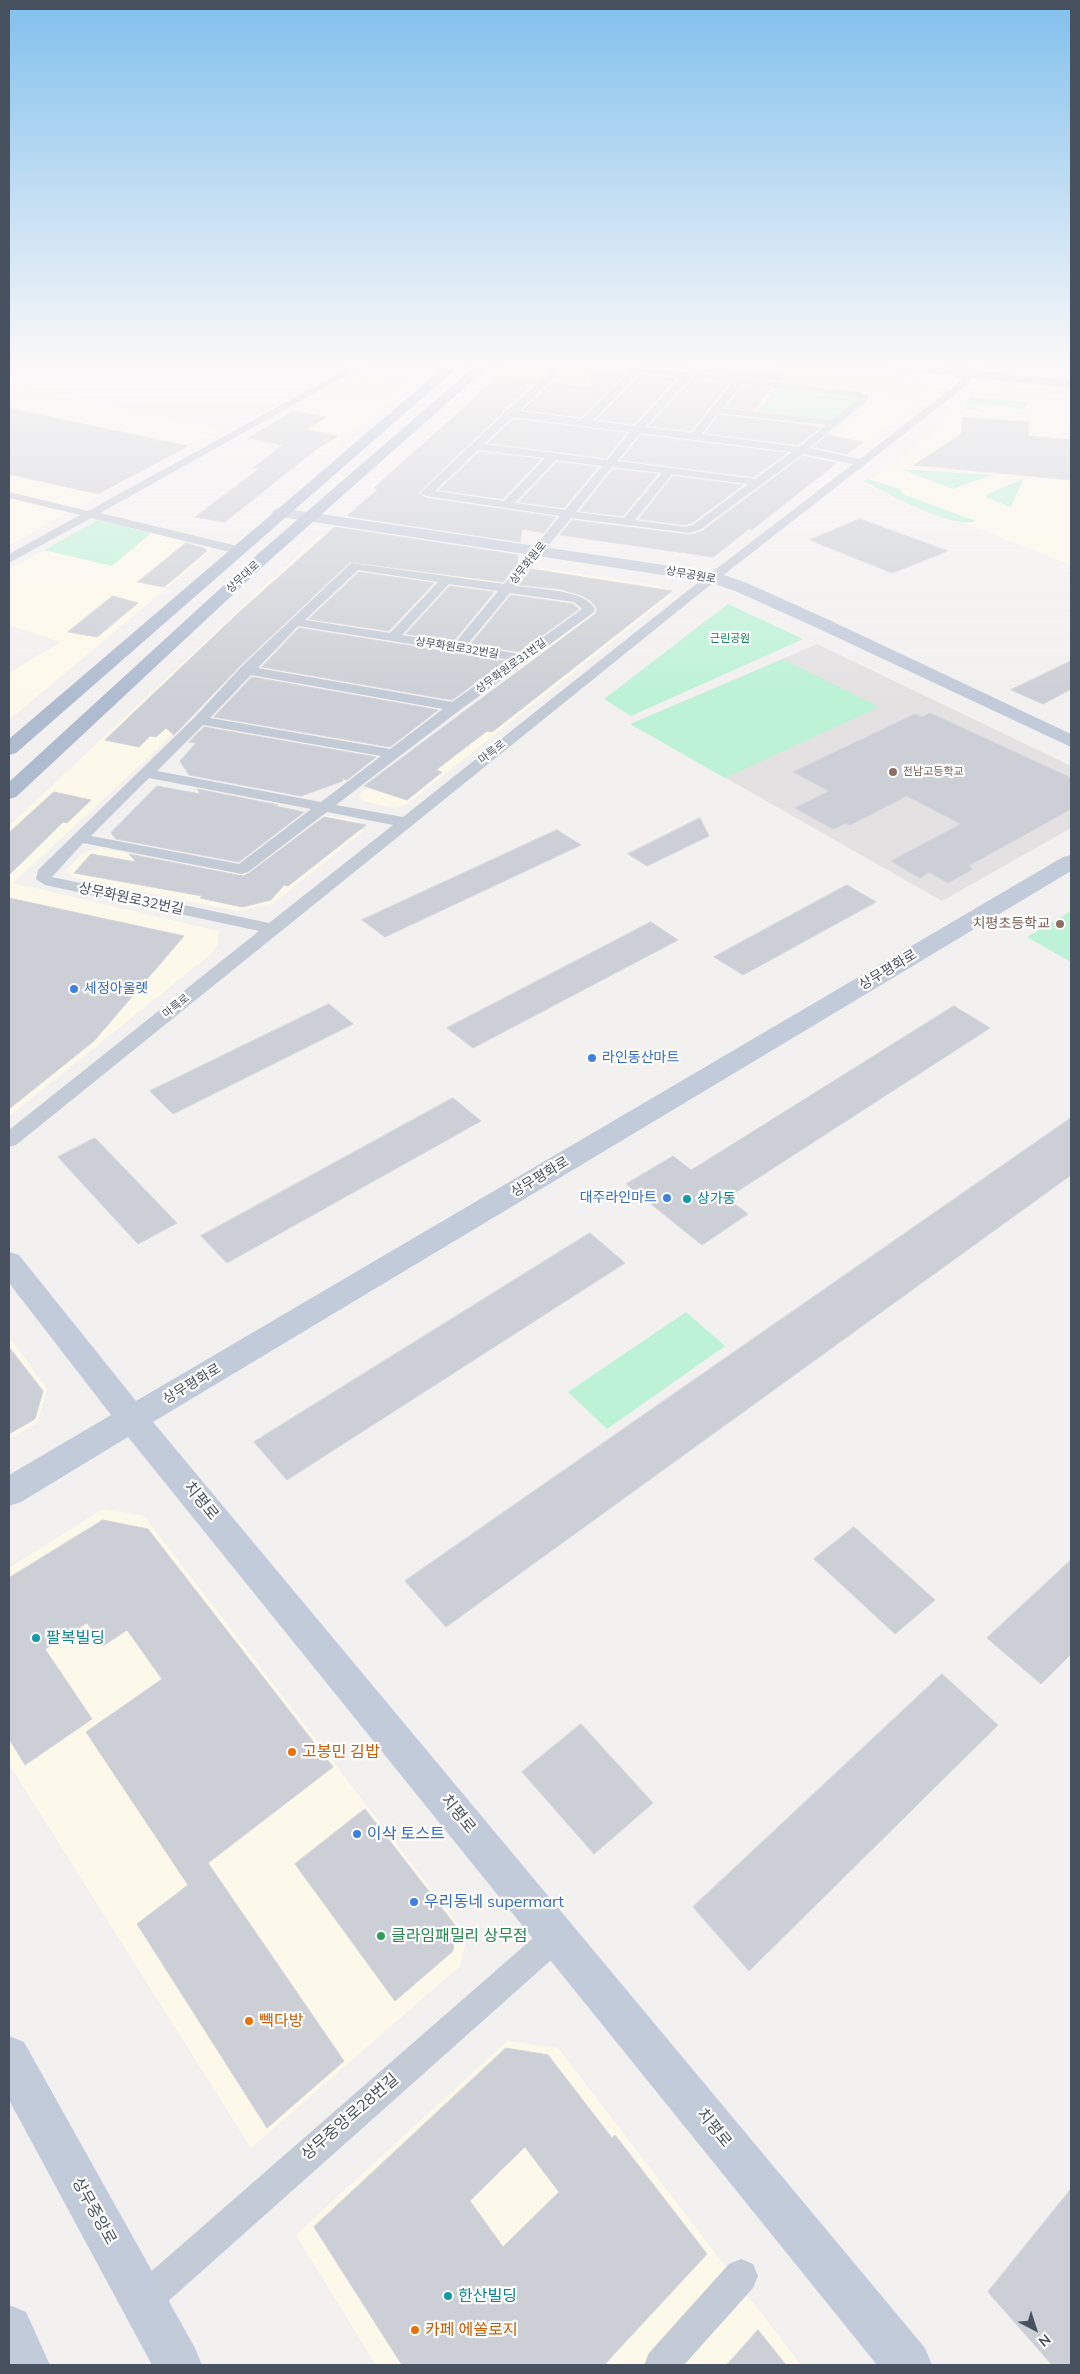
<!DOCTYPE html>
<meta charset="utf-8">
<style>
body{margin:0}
#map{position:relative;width:1080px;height:2374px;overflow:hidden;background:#f3f0f0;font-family:Mulish,sans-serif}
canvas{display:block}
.frame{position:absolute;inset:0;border:10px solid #47515f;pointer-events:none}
.north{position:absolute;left:1010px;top:2304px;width:50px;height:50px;-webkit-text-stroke:4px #fff;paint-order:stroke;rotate:140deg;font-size:14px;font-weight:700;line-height:20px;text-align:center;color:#47515f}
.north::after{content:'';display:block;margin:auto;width:18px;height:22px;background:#47515f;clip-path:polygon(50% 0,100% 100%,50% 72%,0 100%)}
</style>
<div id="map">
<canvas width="1080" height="2374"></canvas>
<div class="frame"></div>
<div class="north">N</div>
</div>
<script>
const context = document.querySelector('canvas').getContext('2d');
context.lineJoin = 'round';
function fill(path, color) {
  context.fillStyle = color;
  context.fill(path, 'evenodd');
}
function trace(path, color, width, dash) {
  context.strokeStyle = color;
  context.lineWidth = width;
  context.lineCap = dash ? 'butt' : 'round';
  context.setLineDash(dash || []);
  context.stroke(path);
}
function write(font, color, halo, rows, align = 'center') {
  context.font = font + ' Mulish,"Noto Sans KR",sans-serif';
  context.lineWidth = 4.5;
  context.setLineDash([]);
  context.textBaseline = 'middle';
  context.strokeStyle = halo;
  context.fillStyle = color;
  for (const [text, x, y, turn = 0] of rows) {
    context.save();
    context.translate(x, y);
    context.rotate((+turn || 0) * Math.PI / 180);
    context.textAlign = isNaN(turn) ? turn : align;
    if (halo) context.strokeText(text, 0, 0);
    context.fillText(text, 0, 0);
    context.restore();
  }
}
fill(new Path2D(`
 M 507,366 L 553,366 L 486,428 L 443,423 Z
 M 567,366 L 579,366 L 625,371 L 628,373 L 584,417 L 574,419 L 528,412 L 523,408 Z
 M 709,366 L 767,366 L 907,380 L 927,383 L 935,389 L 869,441 L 852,453 L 845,455 L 825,450 L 820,446 L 883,395 L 709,374 L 704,372 Z
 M 358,374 L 411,383 L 325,455 L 245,438 Z
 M 9,387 L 219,429 L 9,545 Z
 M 990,388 L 1071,398 L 1071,565 L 864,484 L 937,430 L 954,409 L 979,390 Z
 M 726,414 L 815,424 L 822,428 L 801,445 L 794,446 L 707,434 L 723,415 Z
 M 151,533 L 213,549 L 9,720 L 9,673 L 61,642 L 9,625 L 9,570 L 44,550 L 112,566 Z
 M 325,535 L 506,562 L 497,579 L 483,581 L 342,560 L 154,752 L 13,883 L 218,931 L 218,944 L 211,954 L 9,1116 L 9,826 L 300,553 L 319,536 Z
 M 543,568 L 659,586 L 670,596 L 407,804 L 394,808 L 364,801 L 359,795 L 605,601 L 528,587 L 526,584 L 537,570 Z
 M 324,815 L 358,821 L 362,832 L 272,904 L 237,911 L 73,877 L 66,870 L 82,854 L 99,848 L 239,874 L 252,871 Z
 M 9,1337 L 47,1389 L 37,1423 L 9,1440 Z
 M 103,1509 L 144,1516 L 467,1936 L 460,1966 L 251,2148 L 9,1764 L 9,1568 Z
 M 507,2041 L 558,2048 L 801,2365 L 376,2365 L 296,2235 Z`), '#fdf9ea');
fill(new Path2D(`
 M 817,644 L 1071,766 L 1071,828 L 942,901 L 631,724 Z`), '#e4e1e2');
fill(new Path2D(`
 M 776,389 L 857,398 L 859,400 L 836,419 L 828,420 L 758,411 Z
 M 970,397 L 1027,402 L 1025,410 L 994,404 L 979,403 L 969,406 L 987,412 L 964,409 L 967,407 Z
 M 901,469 L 992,475 L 953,489 Z
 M 1024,478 L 1011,507 L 987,498 L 986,495 Z
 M 868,479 L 900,489 L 903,494 L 976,521 C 954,530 886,493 864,481 Z
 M 98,520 L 151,533 L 112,566 L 44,550 Z
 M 728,604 L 803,639 L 631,716 L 604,699 Z
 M 783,659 L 879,707 L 725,778 L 630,724 Z
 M 1071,911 L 1071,962 L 1027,937 Z
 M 686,1312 L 725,1346 L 607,1429 L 568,1392 Z`), '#bdf2d7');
const building = new Path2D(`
 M 590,366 L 600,366 L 606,371 L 626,373 L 581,417 L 523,410 L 551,383 L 589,387 Z
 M 697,366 L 733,366 L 785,371 L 777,381 L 699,372 L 701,369 Z
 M 641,375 L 677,378 L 634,424 L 596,420 Z
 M 500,376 L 537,381 L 503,410 L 502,413 L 418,493 L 426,498 L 556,517 L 544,533 L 522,529 L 520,542 L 347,516 L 378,489 L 374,488 L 388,475 Z
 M 692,380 L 728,384 L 691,431 L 649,426 Z
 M 743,386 L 771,389 L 754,410 L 727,407 Z
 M 9,408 L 116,431 L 188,446 L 98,494 L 9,474 Z
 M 294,411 L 326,417 L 306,430 L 338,436 L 318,448 L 225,522 L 195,517 L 260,468 L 253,468 L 288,441 L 282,445 L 248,438 Z
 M 719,415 L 816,426 L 820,428 L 798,445 L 705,433 Z
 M 963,417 L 1029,422 L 1028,436 L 1071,440 L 1071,480 L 914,465 L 961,434 Z
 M 514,419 L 626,433 L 606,458 L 488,443 Z
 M 829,434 L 832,436 L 863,442 L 847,454 L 813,447 Z
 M 641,435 L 787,453 L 754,477 L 621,460 Z
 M 479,452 L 541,459 L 503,499 L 439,490 Z
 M 803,456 L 837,463 L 763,521 L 752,530 L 749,529 L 713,557 L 560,535 L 572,520 L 691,535 L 702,531 Z
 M 557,462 L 598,467 L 564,508 L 519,502 Z
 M 613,469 L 658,474 L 623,516 L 580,511 Z
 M 673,476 L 743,485 L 692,523 L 685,525 L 639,519 Z
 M 860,519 L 948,551 L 892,573 L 810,540 Z
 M 335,527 L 518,555 L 517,566 L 503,582 L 350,562 L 240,666 L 174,735 L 166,728 L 156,737 L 150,736 L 139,747 L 105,740 L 235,616 Z
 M 186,543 L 204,548 L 207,551 L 164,587 L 138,582 Z
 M 531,569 L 672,591 L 492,732 L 487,731 L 436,770 L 442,772 L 407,800 L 364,786 L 595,614 L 597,609 L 591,601 L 583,596 L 560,589 L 519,585 Z
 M 359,572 L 434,583 L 389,631 L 309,619 Z
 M 450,586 L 494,592 L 454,641 L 406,634 Z
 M 511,595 L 573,604 L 579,609 L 520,652 L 471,644 Z
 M 113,596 L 138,603 L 97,637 L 68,632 Z
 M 299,628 L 506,661 L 452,700 L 262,667 Z
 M 1071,661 L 1071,689 L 1043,704 L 1011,690 Z
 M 252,677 L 438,710 L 390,747 L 214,717 Z
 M 930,713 L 1071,778 L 1071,809 L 968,866 L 973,869 L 948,883 L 929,872 L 920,878 L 891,861 L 961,824 L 907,796 L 850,825 L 846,823 L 833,829 L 795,808 L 829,791 L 793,772 L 915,714 L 922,717 Z
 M 204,727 L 376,757 L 347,780 L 342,778 L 343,781 L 301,796 L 189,775 L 180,761 L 196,743 L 189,742 Z
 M 157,786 L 200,794 L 197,789 L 278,805 L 275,806 L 304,812 L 239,862 L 116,839 L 111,833 Z
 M 54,792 L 91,800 L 67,823 L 63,822 L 9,875 L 9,833 Z
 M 324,817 L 366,825 L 288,886 L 284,885 L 271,900 L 242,907 L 200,898 L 202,896 L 74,873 L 91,854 L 136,862 L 129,854 L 243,876 L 249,873 Z
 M 700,818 L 709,836 L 647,866 L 628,854 Z
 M 557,830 L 581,845 L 385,937 L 362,920 Z
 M 847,885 L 876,902 L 743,975 L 714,957 Z
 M 9,898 L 184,936 L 94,1041 L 9,1109 Z
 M 651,922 L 678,940 L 473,1048 L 447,1028 Z
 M 329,1004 L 353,1024 L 173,1114 L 150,1091 Z
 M 954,1006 L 990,1028 L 727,1198 L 748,1214 L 702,1245 L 626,1184 L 673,1156 L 691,1170 Z
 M 453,1098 L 481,1121 L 227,1263 L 201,1236 Z
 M 1071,1118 L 1071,1175 L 446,1627 L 405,1581 Z
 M 95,1138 L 177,1223 L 138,1244 L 58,1157 Z
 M 590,1233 L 625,1263 L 287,1480 L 254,1442 Z
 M 9,1347 L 43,1391 L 35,1419 L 9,1434 Z
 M 103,1520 L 148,1529 L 333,1767 L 208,1863 L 344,2061 L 267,2128 L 137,1924 L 188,1885 L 86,1732 L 162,1679 L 127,1630 L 103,1646 L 87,1623 L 45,1649 L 92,1719 L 25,1765 L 9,1739 L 9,1578 Z
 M 854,1527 L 935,1600 L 895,1634 L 814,1559 Z
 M 1071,1560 L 1071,1654 L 1041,1684 L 987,1638 Z
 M 942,1674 L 998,1725 L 749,1971 L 693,1907 Z
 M 581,1724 L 653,1803 L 594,1854 L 522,1772 Z
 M 365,1809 L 455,1925 L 453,1951 L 395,2001 L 295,1864 Z
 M 506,2048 L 548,2055 L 612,2138 L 615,2135 L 707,2254 L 604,2365 L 402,2365 L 314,2227 ZM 525,2147 L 559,2192 L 503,2247 L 470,2201 Z
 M 1071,2189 L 1071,2365 L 1052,2365 L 988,2292 Z
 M 758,2330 L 786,2365 L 727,2365 Z`);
fill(building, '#cccfd5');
trace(building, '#d4d5dc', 1);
fill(new Path2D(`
 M 352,366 L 363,366 L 100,513 L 242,547 L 242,553 L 238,554 L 91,518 L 9,563 L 9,554 L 80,515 L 9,498 L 9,492 L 88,511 Z
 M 556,366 L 566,366 L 519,411 L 582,419 L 630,372 L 606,369 L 602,366 L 628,366 L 686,372 L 694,366 L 699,369 L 695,373 L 859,392 L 868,396 L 868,400 L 809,448 L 860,459 L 957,384 L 970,366 L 980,366 L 963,388 L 694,598 L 16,1145 L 9,1147 L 9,1130 L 259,931 L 45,885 L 36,879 L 38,870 L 195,717 L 241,667 L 351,563 L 504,584 L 560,516 L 426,496 L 420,493 L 504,414 L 504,411 L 508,410 ZM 640,373 L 681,377 L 635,426 L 592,421 ZM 691,378 L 732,383 L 692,433 L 645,427 ZM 742,384 L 854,397 L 858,399 L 832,420 L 723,408 ZM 718,413 L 826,425 L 799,447 L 702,434 ZM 513,417 L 630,432 L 607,460 L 484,444 ZM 640,433 L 792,452 L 755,479 L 617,461 ZM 478,450 L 545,458 L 504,501 L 435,491 ZM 803,454 L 853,464 L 686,592 L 403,817 L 336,805 L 460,710 L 593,613 L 595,610 C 587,589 536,589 515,586 L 571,518 L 690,533 L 701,529 ZM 556,460 L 602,466 L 565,510 L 515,503 ZM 612,467 L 662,473 L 624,518 L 576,512 ZM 672,474 L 748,484 L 693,525 L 685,527 L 635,520 ZM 358,570 L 438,582 L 390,633 L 305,620 ZM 449,584 L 498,591 L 455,643 L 402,635 ZM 510,593 L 574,602 L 582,609 L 520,654 L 467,645 ZM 298,626 L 511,660 L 452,702 L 258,668 ZM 251,675 L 443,709 L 390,749 L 210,718 ZM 203,725 L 381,756 L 321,802 L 157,771 ZM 149,778 L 311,809 L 239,864 L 91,836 ZM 327,812 L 393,825 L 269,923 L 52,877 L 83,843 L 242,874 L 248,872 Z
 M 558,1920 L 568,1925 L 573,1935 L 568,1945 L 155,2313 L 143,2318 L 131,2313 L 126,2301 L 131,2289 L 548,1925 Z
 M 741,2259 L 753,2264 L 758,2276 L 753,2288 L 684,2365 L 644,2365 L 649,2353 L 729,2264 Z`), '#c3cbd6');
fill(new Path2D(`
 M 892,366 L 932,366 L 1071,380 L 1071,388 L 898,370 Z
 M 280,508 L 718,573 L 747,583 L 827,619 L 1071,734 L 1071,747 L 815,627 L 735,591 L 709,582 L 274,516 L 272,513 L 274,510 Z
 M 1071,855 L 1071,871 L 153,1422 L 925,2348 L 932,2365 L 877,2365 L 128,1437 L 21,1502 L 9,1506 L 9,1475 L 111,1415 L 9,1283 L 9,1252 L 19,1255 L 136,1401 L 1063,857 Z
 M 9,2036 L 24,2042 L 195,2348 L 202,2365 L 152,2365 L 9,2100 Z
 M 9,2305 L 26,2312 L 50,2365 L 9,2365 Z`), '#c2cbda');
fill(new Path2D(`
 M 445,366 L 459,366 L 16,753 L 9,755 L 9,739 Z
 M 475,366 L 489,366 L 271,559 L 16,797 L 9,799 L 9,782 L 259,553 Z`), '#afbcd0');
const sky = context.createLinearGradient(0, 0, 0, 698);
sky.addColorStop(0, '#81c0ec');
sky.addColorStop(0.52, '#faf8f8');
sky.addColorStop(1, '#faf8f800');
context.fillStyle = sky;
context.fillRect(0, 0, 1080, 698);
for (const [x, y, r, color] of [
 [893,772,5,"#8d6e63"],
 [1060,924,5,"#8d6e63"],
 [74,989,5,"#3f7fe0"],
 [592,1058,5,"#3f7fe0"],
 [667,1198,5,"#3f7fe0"],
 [687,1199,5,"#0f9aa8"],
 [36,1638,5,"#0f9aa8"],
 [292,1752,5,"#e8710a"],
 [357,1834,5,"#3f7fe0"],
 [414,1902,5,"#3f7fe0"],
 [381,1936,5,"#2e9e5b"],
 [249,2021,5,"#e8710a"],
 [448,2296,5,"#0f9aa8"],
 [415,2330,5,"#e8710a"]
]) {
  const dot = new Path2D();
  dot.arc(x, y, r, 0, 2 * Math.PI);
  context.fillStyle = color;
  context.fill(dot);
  trace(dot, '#fff', 2);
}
write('11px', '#47515f', '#fff', [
 ["상무화원로",528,563,-51],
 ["상무공원로",691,575,10],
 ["상무대로",243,577,-43],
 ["상무화원로32번길",457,648,9],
 ["상무화원로31번길",511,666,-36],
 ["마륵로",492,752,-38],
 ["마륵로",176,1006,-39]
]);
write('11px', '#128657', '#fff', [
 ["근린공원",730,639]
]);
write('11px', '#785e54', '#fff', [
 ["전남고등학교",903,772]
], 'left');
write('14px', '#47515f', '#fff', [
 ["상무화원로32번길",131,899,12],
 ["상무평화로",888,970,-31],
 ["상무평화로",540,1177,-31],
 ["상무평화로",192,1384,-31]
]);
write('14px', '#785e54', '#fff', [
 ["치평초등학교",1050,924]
], 'right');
write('14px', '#366cbe', '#fff', [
 ["세정아울렛",84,989],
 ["라인동산마트",602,1058],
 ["대주라인마트",657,1198,"right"]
], 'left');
write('14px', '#0d838f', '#fff', [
 ["상가동",697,1199]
], 'left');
write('16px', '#47515f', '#fff', [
 ["치평로",201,1501,51],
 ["치평로",458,1814,51],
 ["상무중앙로28번길",350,2117,-41],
 ["치평로",714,2128,51],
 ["상무중앙로",94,2211,61]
]);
write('16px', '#0d838f', '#fff', [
 ["팔복빌딩",46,1638],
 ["한산빌딩",458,2296]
], 'left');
write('16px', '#c56008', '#fff', [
 ["고봉민 김밥",302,1752],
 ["빽다방",259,2021],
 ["카페 에쏠로지",425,2330]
], 'left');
write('16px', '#366cbe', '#fff', [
 ["이삭 토스트",367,1834],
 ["우리동네 supermart",424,1902]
], 'left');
write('16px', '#27864d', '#fff', [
 ["클라임패밀리 상무점",391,1936]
], 'left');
</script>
